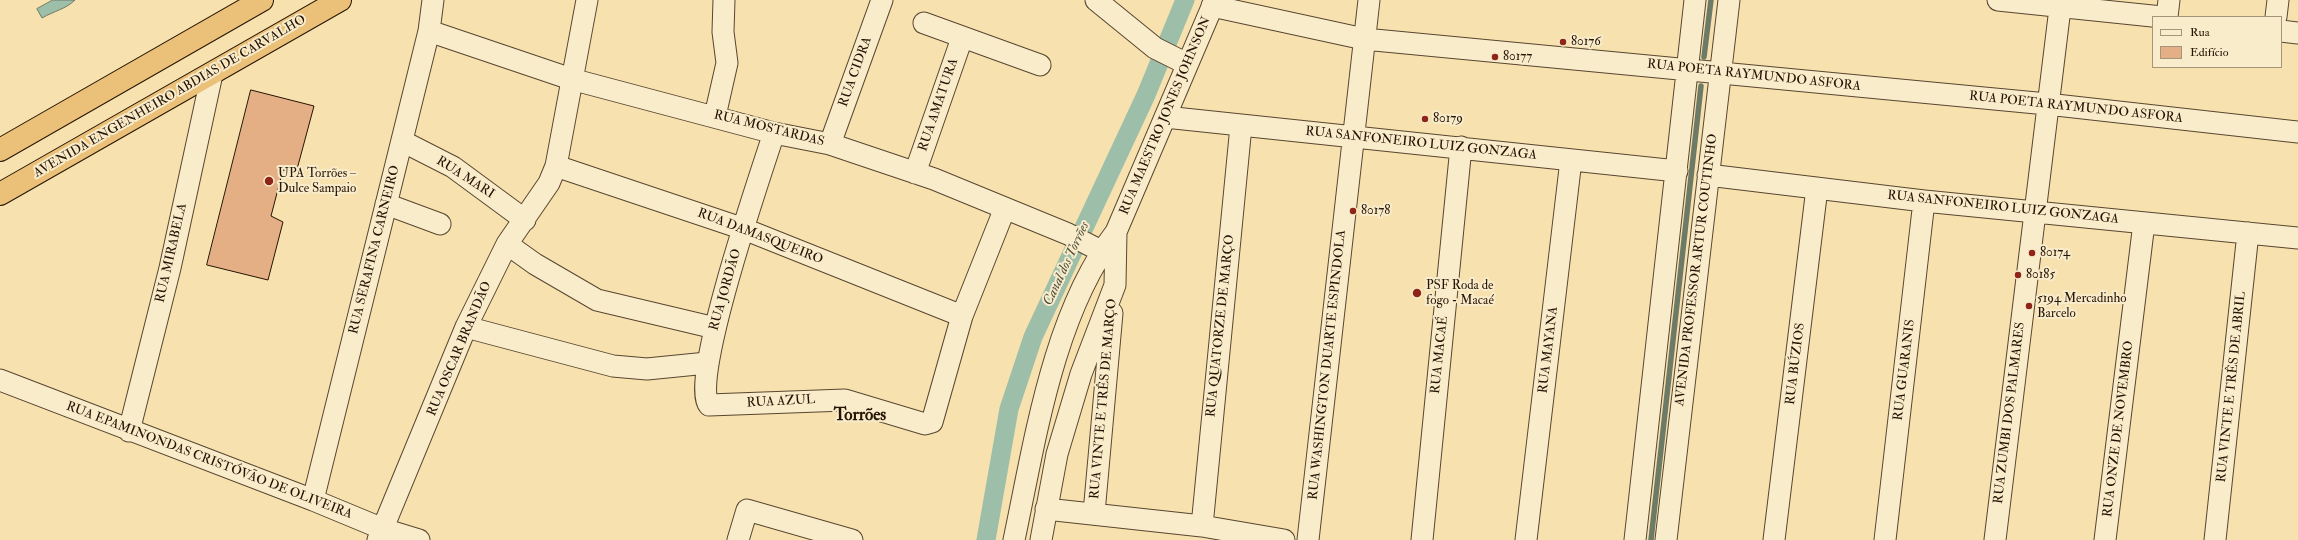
<!DOCTYPE html>
<meta charset="utf-8">
<style>
body{margin:0}
#map{position:relative;width:2298px;height:540px;overflow:hidden;background:#f6e1af;font-family:"IM FELL Double Pica",serif}
canvas{display:block}
.legend{position:absolute;left:2152px;top:16px;width:130px;height:52px;box-sizing:border-box;background:#f9eccb;border:1px solid #a4957b;margin:0;padding:5px 7px;list-style:none;font-size:12px;color:#251304}
.legend li{display:flex;align-items:center;gap:8px;height:20px}
.legend b{width:20px;border:1px solid #a4957b}
</style>
<div id="map">
<canvas width="2298" height="540"></canvas>
<ul class="legend">
<li><b style="height:5px;background:#f9eccb"></b>Rua</li>
<li><b style="height:11px;background:#e4af85"></b>Edifício</li>
</ul>
</div>
<script>
const context = document.querySelector('canvas').getContext('2d');
context.lineJoin = 'round';
function fill(path, color) {
  context.fillStyle = color;
  context.fill(path, 'evenodd');
}
function trace(path, color, width, dash) {
  context.strokeStyle = color;
  context.lineWidth = width;
  context.lineCap = dash ? 'butt' : 'round';
  context.setLineDash(dash || []);
  context.stroke(path);
}
function write(font, color, halo, rows, align = 'center') {
  context.font = font + ' "IM FELL Double Pica",serif';
  context.lineWidth = 4;
  context.setLineDash([]);
  context.textBaseline = 'middle';
  context.strokeStyle = halo;
  context.fillStyle = color;
  for (const [text, x, y, turn = 0] of rows) {
    context.save();
    context.translate(x, y);
    context.rotate((+turn || 0) * Math.PI / 180);
    context.textAlign = isNaN(turn) ? turn : align;
    if (halo) context.strokeText(text, 0, 0);
    context.fillText(text, 0, 0);
    context.restore();
  }
}
const water = new Path2D(`
 M 53,0 L 75,0 C 66,9 54,11 42,18 L 37,9 Z`);
fill(water, '#9dbea8');
trace(water, '#6d7a66', 1);
trace(new Path2D(`
 M 1704,57 L 1711,0
 M 1651,540 L 1701,86`), '#6d7a66', 5.5);
trace(new Path2D(`
 M 986,540 L 1009,409 L 1033,337 L 1146,95 L 1185,0`), '#9dbea8', 19);
const building = new Path2D(`
 M 251,90 L 314,106 L 296,173 L 283,170 L 271,216 L 283,222 L 268,280 L 207,265 Z`);
fill(building, '#e4af85');
trace(building, '#251304', 1);
const minor = new Path2D(`
 M 1096,0 L 1155,48 L 1187,64
 M 1998,0 L 2162,17
 M 1212,6 L 1364,39 L 2047,104 L 2298,132
 M 2167,17 L 2169,0
 M 2276,17 L 2278,0
 M 924,23 L 1040,65
 M 429,31 L 571,79 L 774,133 L 830,144 L 934,179 L 1068,234 L 1101,251
 M 2281,31 L 2298,33
 M 715,116 L 727,63 L 723,32 L 724,0
 M 1165,117 L 1677,171
 M 774,133 C 762,170 689,382 709,405 L 845,400 L 925,424 L 932,422 L 962,316 L 1005,208
 M 402,141 L 453,167 L 525,220
 M 830,144 L 882,0
 M 556,166 L 744,229 L 962,316
 M 915,173 L 962,38
 M 1708,175 L 1924,201 L 2298,238
 M 386,204 L 440,224
 M 507,244 L 535,264 L 597,300 L 715,328
 M 466,327 L 613,366 L 647,369 L 707,363
 M 0,380 L 313,500 L 383,529 L 419,540
 M 129,431 L 170,268 L 212,74
 M 313,500 L 429,31 L 433,0
 M 1046,509 L 1202,526 L 1284,540
 M 1094,513 L 1112,313
 M 1202,526 L 1241,126
 M 378,540 L 466,327 L 507,244 L 549,183 L 556,166 L 587,0
 M 738,540 L 747,510 L 852,540
 M 1014,540 C 1035,441 1053,314 1116,232 L 1215,0
 M 1041,540 L 1057,454 L 1081,374 L 1115,285 L 1116,232
 M 1308,540 L 1369,0
 M 1422,540 L 1461,147
 M 1526,540 L 1571,160
 M 1635,540 L 1695,0
 M 1666,540 L 1729,0
 M 1774,540 L 1817,188
 M 1885,540 L 1924,201
 M 1995,540 L 2061,0
 M 2105,540 L 2144,223
 M 2215,540 L 2248,233`);
const highway = new Path2D(`
 M 0,150 L 262,0
 M 0,194 L 340,0`);
trace(minor, '#59462f', 23);
trace(highway, '#251304', 24);
trace(minor, '#f9eccb', 21);
trace(highway, '#ebc078', 22);
for (const [x, y, r, color] of [
 [1563,42,4,"#8f2418"],
 [1495,57,4,"#8f2418"],
 [1425,119,4,"#8f2418"],
 [269,181,5,"#8f2418"],
 [1353,211,4,"#8f2418"],
 [2032,253,4,"#8f2418"],
 [2018,275,4,"#8f2418"],
 [1417,293,5,"#8f2418"],
 [2029,306,4,"#8f2418"]
]) {
  const dot = new Path2D();
  dot.arc(x, y, r, 0, 2 * Math.PI);
  context.fillStyle = color;
  context.fill(dot);
  trace(dot, '#f9eccb', 1.5);
}
write('13px', '#251304', '#f9eccb', [
 ["80176",1571,42],
 ["80177",1503,57],
 ["80179",1433,119],
 ["UPA Torrões –",278,174],
 ["Dulce Sampaio",278,189],
 ["80178",1361,211],
 ["80174",2040,253],
 ["80185",2026,275],
 ["PSF Roda de",1426,286],
 ["fogo - Macaé",1426,301],
 ["5194 Mercadinho",2037,299],
 ["Barcelo",2037,314]
], 'left');
write('13px', '#251304', '#f9eccb', [
 ["RUA CIDRA",856,72,-70],
 ["RUA POETA RAYMUNDO ASFORA",1754,76,6],
 ["AVENIDA ENGENHEIRO ABDIAS DE CARVALHO",170,97,-30],
 ["RUA AMATURA",939,105,-71],
 ["RUA POETA RAYMUNDO ASFORA",2076,108,6],
 ["RUA MAESTRO JONES JOHNSON",1166,116,-67],
 ["RUA MOSTARDAS",769,129,14],
 ["RUA SANFONEIRO LUIZ GONZAGA",1421,144,6],
 ["RUA MARI",465,178,33],
 ["RUA SANFONEIRO LUIZ GONZAGA",2003,208,6],
 ["RUA DAMASQUEIRO",760,237,21],
 ["RUA SERAFINA CARNEIRO",375,250,-76],
 ["RUA MIRABELA",172,253,-77],
 ["AVENIDA PROFESSOR ARTUR COUTINHO",1697,270,-83],
 ["RUA JORDÃO",726,290,-74],
 ["RUA QUATORZE DE MARÇO",1221,326,-84],
 ["RUA OSCAR BRANDÃO",460,349,-67],
 ["RUA MAYANA",1549,350,-83],
 ["RUA MACAÉ",1440,355,-84],
 ["RUA BÚZIOS",1796,364,-83],
 ["RUA WASHINGTON DUARTE ESPINDOLA",1328,365,-84],
 ["RUA GUARANIS",1905,370,-83],
 ["RUA VINTE E TRÊS DE ABRIL",2232,387,-84],
 ["RUA VINTE E TRÊS DE MARÇO",1104,399,-85],
 ["RUA AZUL",781,402,-3],
 ["RUA ZUMBI DOS PALMARES",2010,413,-83],
 ["RUA ONZE DE NOVEMBRO",2119,429,-83],
 ["RUA EPAMINONDAS CRISTÓVÃO DE OLIVEIRA",209,461,21]
]);
write('italic 14px', '#4f4f3d', '#f9eccb', [
 ["Canal dos Torrões",1067,264,-65]
]);
write('bold 17px', '#251304', '#f9eccb', [
 ["Torrões",860,416]
]);
</script>
